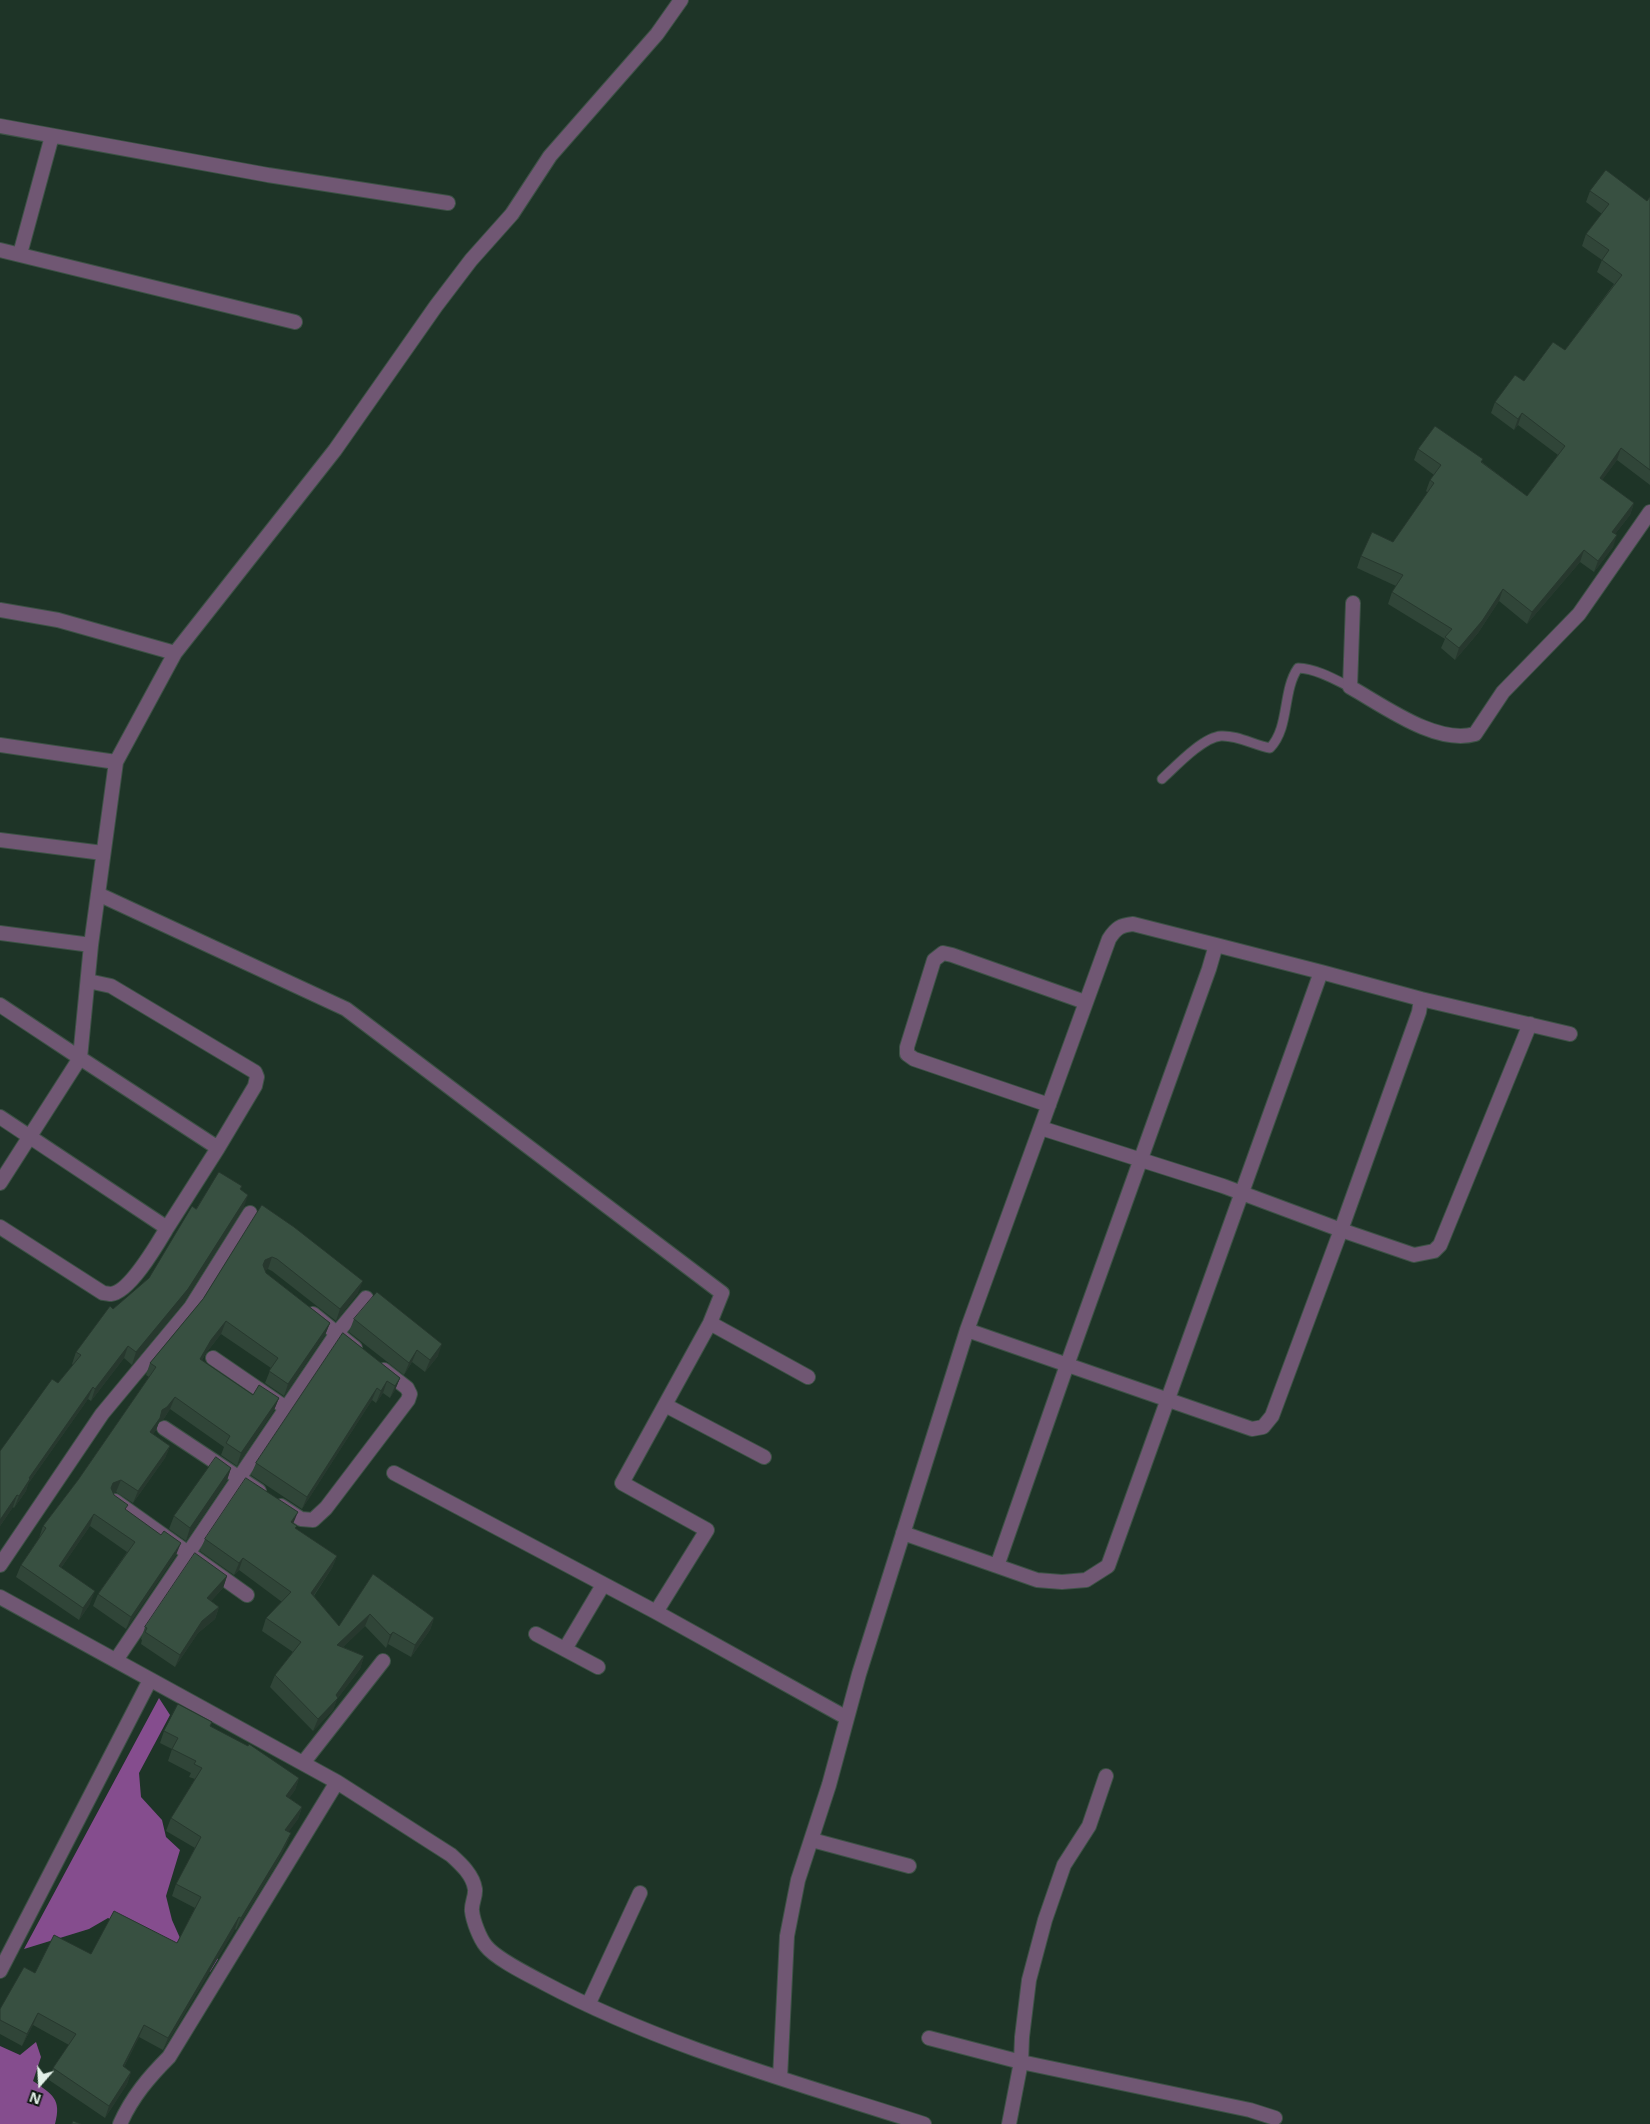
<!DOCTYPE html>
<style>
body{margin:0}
#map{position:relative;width:1650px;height:2124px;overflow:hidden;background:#1e3427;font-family:"Noto Sans",sans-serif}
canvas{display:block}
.north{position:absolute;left:15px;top:2059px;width:50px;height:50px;-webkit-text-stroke:4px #0f1913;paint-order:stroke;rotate:199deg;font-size:14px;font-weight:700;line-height:20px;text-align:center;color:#e2f0e7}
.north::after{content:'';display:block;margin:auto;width:18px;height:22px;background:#e2f0e7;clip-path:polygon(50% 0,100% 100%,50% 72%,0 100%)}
</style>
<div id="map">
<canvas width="1650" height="2124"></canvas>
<div class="north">N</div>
</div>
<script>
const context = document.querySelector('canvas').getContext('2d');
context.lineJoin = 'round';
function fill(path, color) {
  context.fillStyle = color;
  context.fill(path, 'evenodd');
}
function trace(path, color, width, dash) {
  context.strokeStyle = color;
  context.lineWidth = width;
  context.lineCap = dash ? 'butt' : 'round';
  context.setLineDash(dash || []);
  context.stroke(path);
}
fill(new Path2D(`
 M 159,1698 L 170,1715 L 139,1773 L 141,1797 L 162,1820 L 166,1837 L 180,1850 L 166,1896 L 172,1920 L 180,1938 L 218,1959 L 210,1972 L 146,1936 L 108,1918 L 89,1929 L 24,1949 Z
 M 36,2042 L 41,2057 L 33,2081 C 52,2094 62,2099 55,2124 L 0,2124 L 0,2046 L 20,2055 Z`), '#854d8e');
const service = new Path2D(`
 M 1162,779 C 1175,767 1203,737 1221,736 C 1237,735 1254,745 1270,748 C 1290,727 1282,691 1298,668 C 1317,669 1334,679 1350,687`);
const minor = new Path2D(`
 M 0,126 L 268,175 L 448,203
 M 0,250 L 295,322
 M 20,254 L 52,136
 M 1353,603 L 1350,687 C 1384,706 1436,745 1475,734 L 1503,692 L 1579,614 L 1650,512
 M 0,610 L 58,620 L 175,653
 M 0,745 L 116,762
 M 0,840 L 103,853
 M 98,894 L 116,762 L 175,653 L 335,450 L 436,306 L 471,260 L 512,214 L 550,156 L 657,34 L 681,0
 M 0,933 L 91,945 L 80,1058 L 218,1148 L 167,1228
 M 91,945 L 98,894 L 346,1009 L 722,1293 L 710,1323 L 622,1483 L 707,1530 L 656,1612
 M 1321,972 L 1421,999 L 1419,1012 L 1341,1230 L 1414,1255 L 1434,1251 L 1440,1245 L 1530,1024
 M 88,981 L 111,986 L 255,1072 L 257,1077 L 255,1086 L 218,1148
 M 1421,999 L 1570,1034
 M 0,1005 L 80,1058 L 0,1183
 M 1049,1105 L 914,1059 L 907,1054 L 907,1047 L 934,960 L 943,953 L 952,955 L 1085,1002
 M 0,1117 L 167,1228 C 158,1243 130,1292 111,1294 C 109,1294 106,1293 103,1293 L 0,1227
 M 313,1314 L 355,1348
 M 710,1323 L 808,1377
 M 967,1330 L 1252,1429 L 1263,1427 L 1272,1416 L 1341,1230 L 1223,1186 L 1041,1128
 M 213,1358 L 286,1408
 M 665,1405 L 764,1457
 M 164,1428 L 259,1491
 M 394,1473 L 656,1612 L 847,1718
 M 115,1501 L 247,1595
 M 281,1506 L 301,1519 L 313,1520 L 326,1508 L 408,1400 L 410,1394 L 407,1388 L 384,1370
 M 903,1533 L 1037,1580 L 1062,1582 L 1086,1580 L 1108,1566 L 1321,972 L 1216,945
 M 0,1565 L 102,1414 L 191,1307 L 250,1213
 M 0,1597 L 337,1782 L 451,1855 C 461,1864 473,1875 475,1889 C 476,1896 471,1904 472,1911 C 473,1921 480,1939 486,1946 C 496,1959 529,1975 544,1983 C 662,2046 797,2083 924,2124
 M 536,1634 L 598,1667
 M 565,1649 L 603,1585
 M 116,1660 L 337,1333 L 366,1298
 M 303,1763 L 383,1661
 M 812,1840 L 909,1866
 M 0,1971 L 150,1680
 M 588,2005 L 640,1893
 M 929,2038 L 1021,2062 L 1250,2110 L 1275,2118
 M 780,2078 L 787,1936 L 798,1880 L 829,1785 L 859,1674 L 967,1330 L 1109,939 C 1116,928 1121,925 1133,924 L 1216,945 L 1209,969 L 1067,1365 L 997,1566
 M 120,2124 C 132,2097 149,2077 169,2057 L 337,1782
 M 1009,2124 L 1021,2062 L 1022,2037 L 1029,1980 L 1045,1920 L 1064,1865 L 1089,1826 L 1106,1776`);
trace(service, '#3d5246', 11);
trace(minor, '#3d5246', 16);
trace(service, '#705773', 9);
trace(minor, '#705773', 14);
fill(new Path2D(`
 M 1590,191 L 1647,201 L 1650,197 L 1650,485 L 1617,460 L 1602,480 L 1634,503 L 1630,515 L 1615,534 L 1613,547 L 1594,572 L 1580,562 L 1527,624 L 1499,601 L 1478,633 L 1455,660 L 1441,648 L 1445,639 L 1388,604 L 1392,592 L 1396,586 L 1357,568 L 1361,556 L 1393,542 L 1428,493 L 1426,491 L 1430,480 L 1434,475 L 1414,460 L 1418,449 L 1482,462 L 1527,496 L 1558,455 L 1518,425 L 1514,430 L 1491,413 L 1495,402 L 1565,350 L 1614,284 L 1597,272 L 1602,260 L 1582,246 L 1586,234 L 1602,214 L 1586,202 Z
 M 242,1186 L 240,1190 L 244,1207 L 184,1302 L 132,1365 L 124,1358 L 91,1401 L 88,1399 L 28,1484 L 26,1491 L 14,1508 L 13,1507 L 0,1526 L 0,1451 L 73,1365 L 72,1364 L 76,1352 L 113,1309 L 149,1278 L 196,1209 Z
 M 262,1205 L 358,1293 L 336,1321 L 272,1271 L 268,1269 L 265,1270 L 266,1273 L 330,1323 L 325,1335 L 284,1396 L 265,1383 L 271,1368 L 221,1334 L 206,1353 L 202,1360 L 253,1395 L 279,1398 L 274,1410 L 237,1466 L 221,1455 L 224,1447 L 170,1409 L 163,1420 L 159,1422 L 156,1430 L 153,1434 L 170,1446 L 165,1458 L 133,1503 L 116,1492 L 113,1494 L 126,1510 L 176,1555 L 126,1629 L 93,1606 L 98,1594 L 127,1552 L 90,1526 L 61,1568 L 90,1604 L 79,1620 L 16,1577 L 21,1565 L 39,1538 L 43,1526 L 78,1480 L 149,1377 L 146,1375 L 150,1363 L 203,1299 Z
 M 354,1319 L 438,1356 L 425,1372 L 412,1362 L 404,1375 L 349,1332 Z
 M 343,1333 L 400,1378 L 395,1390 L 390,1398 L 383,1393 L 376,1403 L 372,1400 L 302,1509 L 251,1475 L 256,1463 Z
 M 231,1468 L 227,1480 L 186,1541 L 169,1529 L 174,1516 Z
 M 293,1523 L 296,1529 L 337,1556 L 332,1568 L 314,1596 L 339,1626 L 373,1574 L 434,1618 L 430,1630 L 411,1657 L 388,1644 L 386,1648 L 365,1626 L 343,1647 L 364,1656 L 360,1669 L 337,1699 L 333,1710 L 313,1731 L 270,1687 L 275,1675 L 293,1652 L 262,1631 L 266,1618 L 282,1602 L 239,1570 L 234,1575 L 200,1551 L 205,1539 Z
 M 227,1576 L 223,1588 L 211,1601 L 219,1607 L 215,1619 L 198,1633 L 175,1667 L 141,1644 L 142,1640 L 141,1639 L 145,1627 Z
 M 212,1722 L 210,1727 L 299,1778 L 295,1790 L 289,1798 L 302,1807 L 298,1819 L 288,1832 L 291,1833 L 286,1845 L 276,1865 L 236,1930 L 235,1929 L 163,2050 L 139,2037 L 124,2067 L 131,2072 L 127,2084 L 105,2118 L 49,2080 L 53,2068 L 69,2045 L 33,2025 L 22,2046 L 0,2034 L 0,2009 L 35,1973 L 91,1954 L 177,1943 L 195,1908 L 172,1896 L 176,1884 L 195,1848 L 166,1831 L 171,1818 L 195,1779 L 189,1777 L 191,1773 L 168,1761 L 172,1749 L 160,1743 L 164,1731 Z`), '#304538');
fill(new Path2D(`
 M 1522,413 L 1518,425 L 1514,430 L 1518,419 Z
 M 1621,448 L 1617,460 L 1595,490 L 1600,478 Z
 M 1634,503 L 1630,515 L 1608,543 L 1612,532 Z
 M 1617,535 L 1613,547 L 1594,572 L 1598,561 Z
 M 1584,550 L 1580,562 L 1527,624 L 1532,612 Z
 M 1503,589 L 1499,601 L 1478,633 L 1455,660 L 1459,648 Z
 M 248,1195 L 244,1207 L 184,1302 L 132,1365 L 136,1352 Z
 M 272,1257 L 268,1269 L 260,1272 L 265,1260 Z
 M 363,1281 L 358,1293 L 336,1321 L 340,1309 Z
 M 226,1321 L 221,1334 L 206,1353 L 195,1371 L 200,1359 L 211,1340 Z
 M 330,1323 L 325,1335 L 284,1396 L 288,1384 Z
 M 442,1344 L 438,1356 L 425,1372 L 430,1360 Z
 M 128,1346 L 124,1358 L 91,1401 L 95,1389 Z
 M 417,1350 L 412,1362 L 404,1375 L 409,1363 Z
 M 400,1378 L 395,1390 L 390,1398 L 395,1386 Z
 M 387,1381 L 383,1393 L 376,1403 L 381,1391 Z
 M 93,1387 L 88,1399 L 28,1484 L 26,1491 L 14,1508 L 19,1496 L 29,1478 Z
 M 377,1388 L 372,1400 L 302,1509 L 307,1497 Z
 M 175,1397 L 170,1409 L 163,1420 L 159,1422 L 156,1430 L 146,1444 L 150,1432 L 162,1410 Z
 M 279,1398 L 274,1410 L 237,1466 L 241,1453 Z
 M 170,1446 L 165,1458 L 133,1503 L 138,1491 Z
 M 231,1468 L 227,1480 L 186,1541 L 190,1528 Z
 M 121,1480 L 116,1492 L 108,1496 L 113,1483 Z
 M 17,1495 L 13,1507 L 0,1526 L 0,1520 Z
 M 298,1512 L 293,1524 L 291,1522 Z
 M 94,1514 L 90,1526 L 54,1578 L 59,1566 Z
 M 181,1543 L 176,1555 L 126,1629 L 131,1617 Z
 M 337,1556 L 332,1568 L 307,1605 L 311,1593 Z
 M 243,1558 L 239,1570 L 234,1575 L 239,1563 Z
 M 227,1576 L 223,1588 L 202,1611 L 207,1598 Z
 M 95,1591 L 90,1604 L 79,1620 L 83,1608 Z
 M 219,1607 L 215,1619 L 198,1633 L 175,1667 L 180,1655 L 202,1621 Z
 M 370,1614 L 365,1626 L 333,1657 L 337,1645 Z
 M 434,1618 L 430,1630 L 411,1657 L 415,1645 Z
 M 393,1632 L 388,1644 L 386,1648 L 390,1635 Z
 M 364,1656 L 360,1669 L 337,1699 L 333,1710 L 313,1731 L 318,1719 Z
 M 299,1778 L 295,1790 L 282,1808 L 286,1796 Z
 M 302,1807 L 298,1819 L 281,1843 L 285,1830 Z
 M 291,1833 L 286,1845 L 276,1865 L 236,1930 L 241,1918 Z
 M 239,1917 L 235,1929 L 163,2050 L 168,2038 Z
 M 38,2013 L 33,2025 L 22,2046 L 27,2034 Z
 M 144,2025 L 139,2037 L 118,2078 L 123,2066 Z
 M 131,2072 L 127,2084 L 105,2118 L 109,2106 Z`), '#27382e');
const building = new Path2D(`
 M 1606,170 L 1647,201 L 1650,197 L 1650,470 L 1621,448 L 1600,478 L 1634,503 L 1612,532 L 1617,535 L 1598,561 L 1584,550 L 1532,612 L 1503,589 L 1482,621 L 1459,648 L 1445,637 L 1452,629 L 1392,592 L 1403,575 L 1361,556 L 1372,532 L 1393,542 L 1434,483 L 1430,480 L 1441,465 L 1418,449 L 1435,426 L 1483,459 L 1481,462 L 1527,496 L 1565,446 L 1522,413 L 1518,419 L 1495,402 L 1515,375 L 1524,381 L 1553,342 L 1565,350 L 1622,275 L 1602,260 L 1609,250 L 1586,234 L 1609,204 L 1590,191 Z
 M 219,1172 L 242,1186 L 240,1189 L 248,1195 L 188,1289 L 136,1352 L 128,1346 L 95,1389 L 93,1387 L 29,1478 L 30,1479 L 19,1496 L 17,1495 L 0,1520 L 0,1451 L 52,1379 L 58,1383 L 81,1355 L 76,1352 L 110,1306 L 113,1309 L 149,1278 L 192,1206 L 196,1209 Z
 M 262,1205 L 294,1227 L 363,1281 L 340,1309 L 277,1259 L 272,1257 L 265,1260 L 263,1265 L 266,1273 L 330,1323 L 288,1384 L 269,1371 L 278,1358 L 226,1321 L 211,1340 L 200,1359 L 253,1395 L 259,1385 L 279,1398 L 241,1453 L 226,1443 L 230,1436 L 175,1397 L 167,1407 L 162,1410 L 160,1418 L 150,1432 L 170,1446 L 138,1491 L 121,1480 L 113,1483 L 111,1488 L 114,1495 L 128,1505 L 125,1509 L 161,1535 L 164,1531 L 181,1543 L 131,1617 L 98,1594 L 135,1542 L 94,1514 L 59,1566 L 95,1591 L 83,1608 L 21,1565 L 46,1528 L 43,1526 L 78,1480 L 156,1367 L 150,1363 L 203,1299 Z
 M 377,1292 L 442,1344 L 430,1360 L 417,1350 L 409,1363 L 354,1319 Z
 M 343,1333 L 400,1378 L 395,1386 L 387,1381 L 381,1391 L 377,1388 L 307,1497 L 256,1463 Z
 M 216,1457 L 231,1468 L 190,1528 L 174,1516 Z
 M 246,1478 L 298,1512 L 291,1522 L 297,1526 L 295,1528 L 337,1556 L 311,1593 L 339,1626 L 373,1574 L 434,1618 L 415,1645 L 393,1632 L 390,1635 L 370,1614 L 337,1645 L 364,1656 L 336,1695 L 338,1698 L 318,1719 L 275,1675 L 301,1642 L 266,1618 L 291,1592 L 243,1558 L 239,1563 L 205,1539 Z
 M 195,1553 L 227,1576 L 207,1598 L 219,1607 L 202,1621 L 180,1655 L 145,1632 L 147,1628 L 145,1627 Z
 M 178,1704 L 212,1722 L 210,1726 L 248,1746 L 249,1744 L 299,1778 L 286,1796 L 302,1807 L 285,1830 L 291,1833 L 281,1852 L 241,1918 L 239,1917 L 168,2038 L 144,2025 L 123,2066 L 131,2072 L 109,2106 L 53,2068 L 76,2034 L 38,2013 L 27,2034 L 0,2020 L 0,2009 L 24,1967 L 35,1973 L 54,1935 L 91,1954 L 114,1911 L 177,1943 L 201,1897 L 176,1884 L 201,1837 L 171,1818 L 202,1768 L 194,1764 L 196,1761 L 172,1749 L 178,1738 L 164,1731 Z
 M 73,2121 L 81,2124 L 72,2124 Z`);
fill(building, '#385041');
trace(building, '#27382e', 1);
</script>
